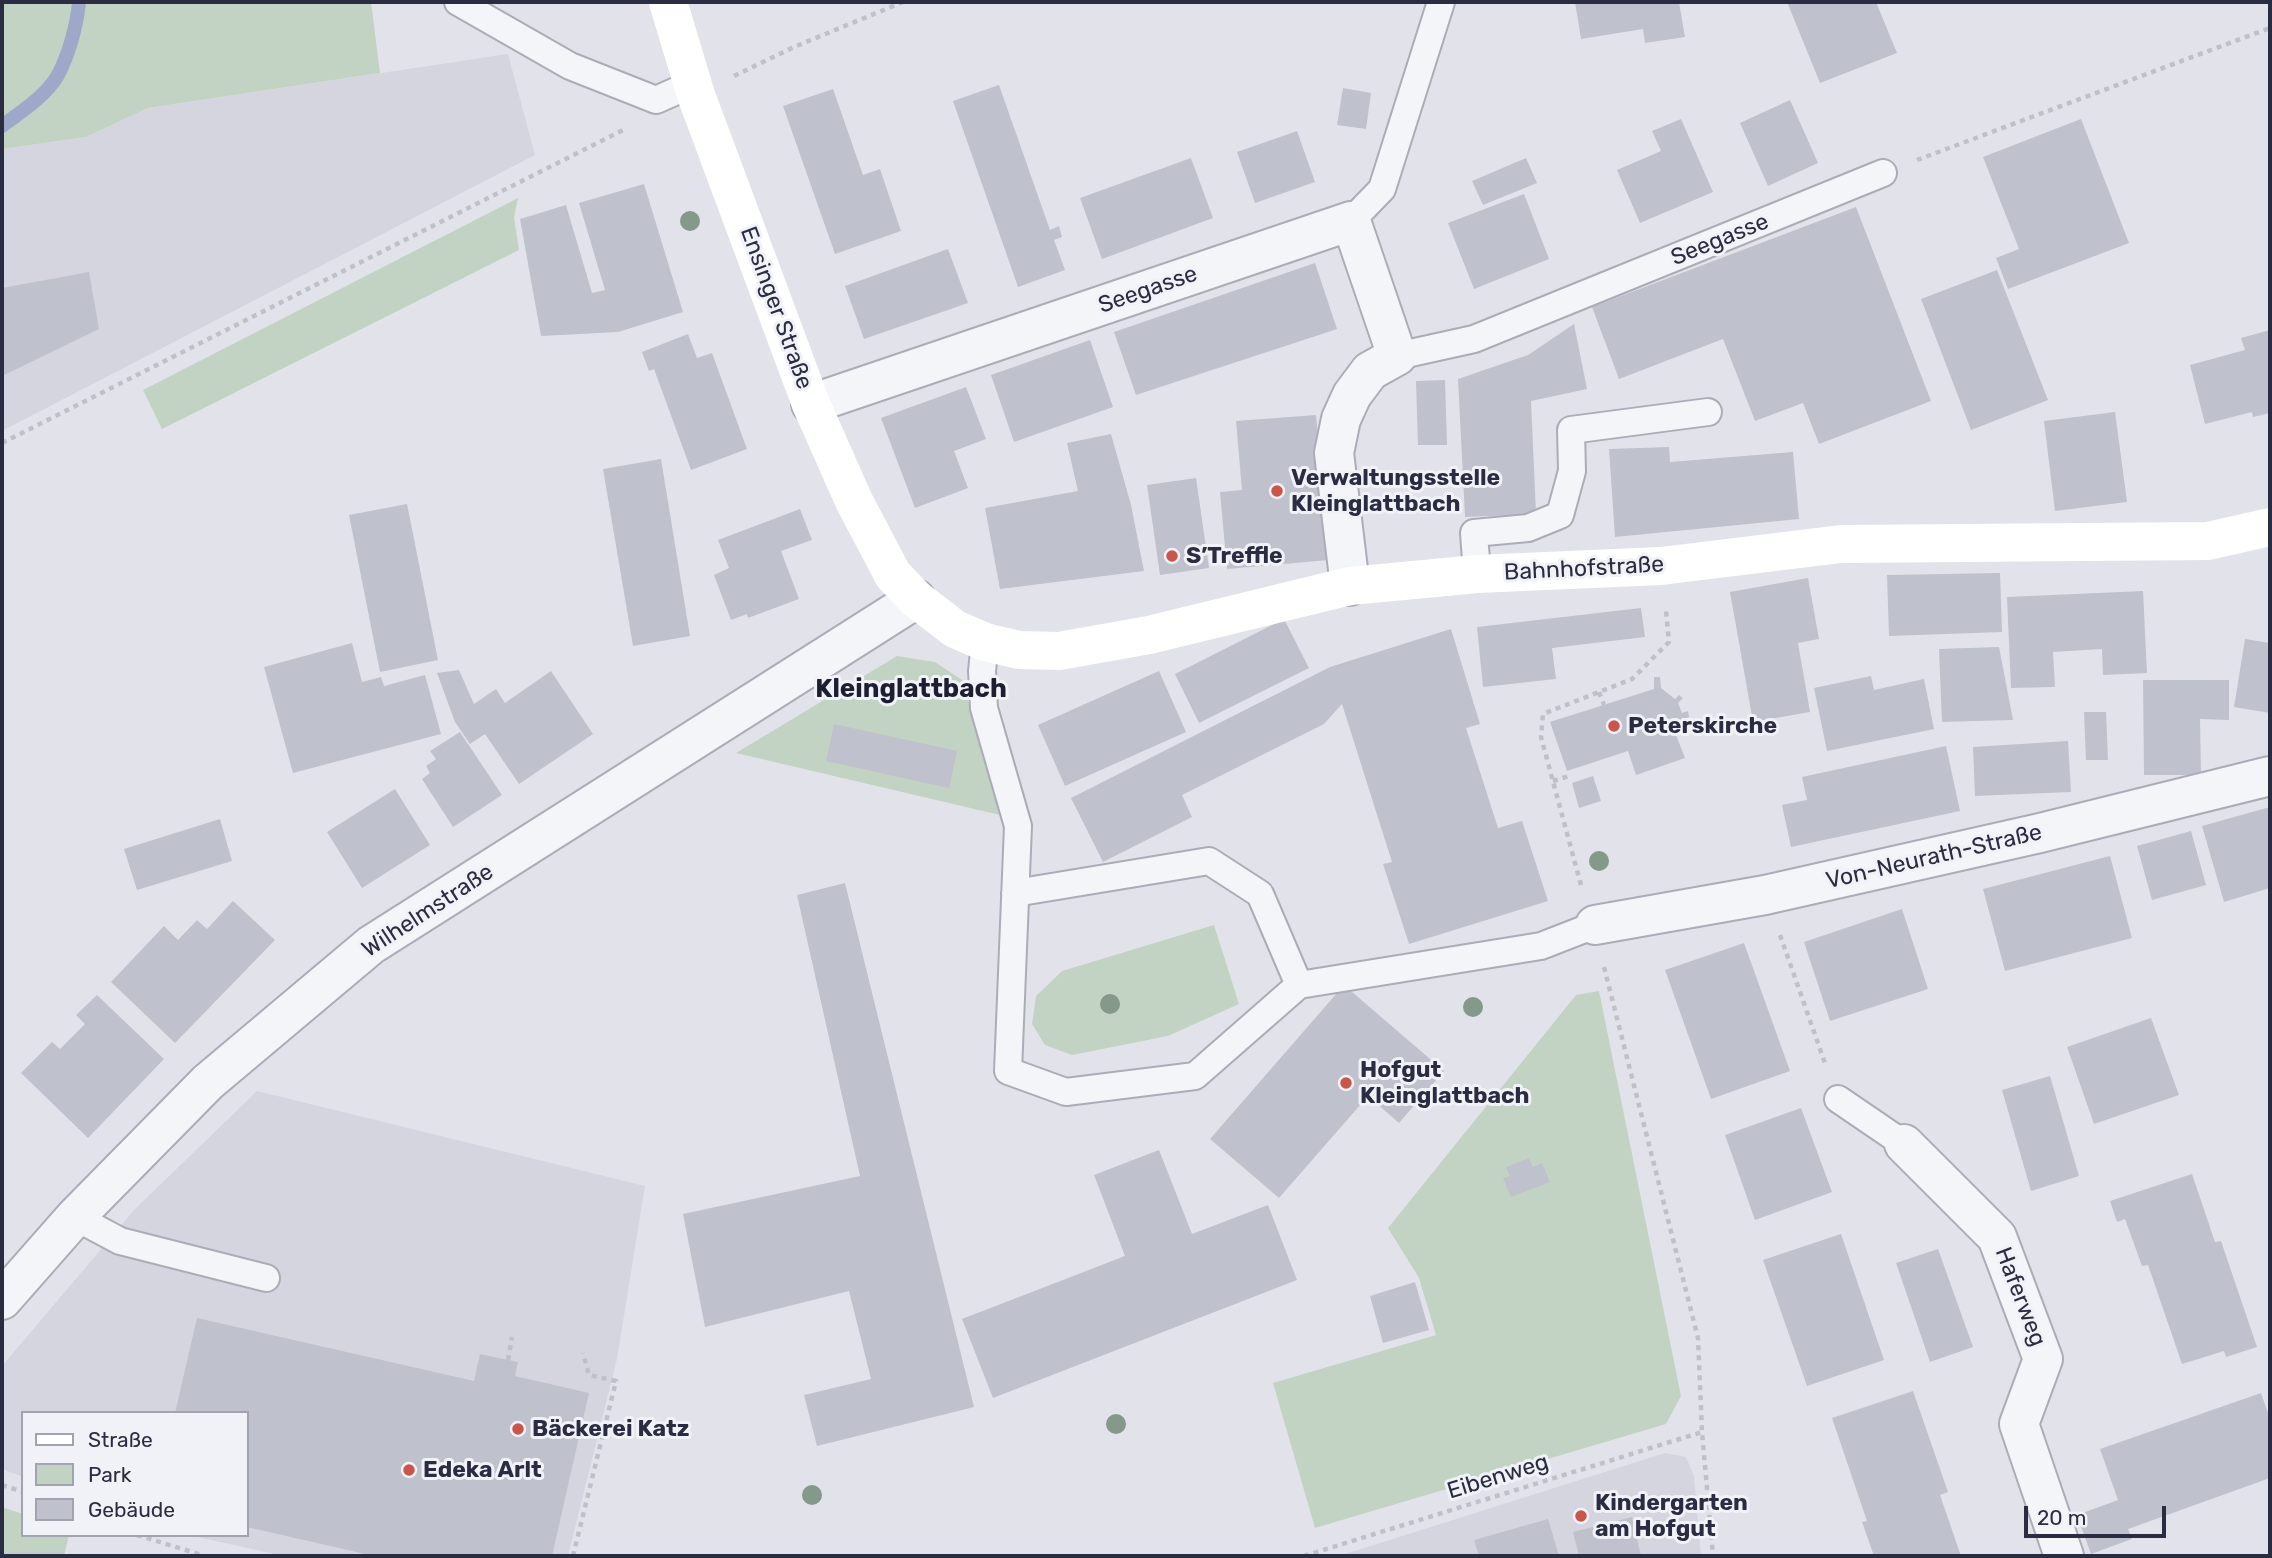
<!DOCTYPE html>
<meta charset="utf-8">
<style>
body{margin:0}
#map{position:relative;width:2272px;height:1558px;overflow:hidden;background:#e2e3ea;font-family:Rubik,sans-serif}
canvas{display:block}
.frame{position:absolute;inset:0;border:4px solid #2a2d41;pointer-events:none}
.legend{position:absolute;left:21px;top:1411px;width:228px;height:126px;box-sizing:border-box;background:#f1f2f7;border:2px solid #a1a3ae;margin:0;padding:9px 12px;list-style:none;font-size:21px;color:#2a2d41}
.legend li{display:flex;align-items:center;gap:14px;height:35px}
.legend b{width:35px;border:2px solid #a1a3ae}
.scale{position:absolute;left:2024px;top:1506px;width:142px;height:32px;box-sizing:border-box;border:4px solid #2a2d41;border-top:0;padding-left:9px;font-size:21px;line-height:24px;white-space:nowrap;color:#2a2d41;-webkit-text-stroke:5px #f1f2f7;paint-order:stroke}
</style>
<div id="map">
<canvas width="2272" height="1558"></canvas>
<div class="frame"></div>
<ul class="legend">
<li><b style="height:9px;background:#fff"></b>Straße</li>
<li><b style="height:19px;background:#c3d3c3"></b>Park</li>
<li><b style="height:19px;background:#bfc1cc"></b>Gebäude</li>
</ul>
<div class="scale">20 m</div>
</div>
<script>
const context = document.querySelector('canvas').getContext('2d');
context.lineJoin = 'round';
function fill(path, color) {
  context.fillStyle = color;
  context.fill(path, 'evenodd');
}
function trace(path, color, width, dash) {
  context.strokeStyle = color;
  context.lineWidth = width;
  context.lineCap = dash ? 'butt' : 'round';
  context.setLineDash(dash || []);
  context.stroke(path);
}
function write(font, color, halo, rows, align = 'center') {
  context.font = font + ' Rubik,sans-serif';
  context.lineWidth = 6;
  context.setLineDash([]);
  context.textBaseline = 'middle';
  context.strokeStyle = halo;
  context.fillStyle = color;
  for (const [text, x, y, turn = 0] of rows) {
    context.save();
    context.translate(x, y);
    context.rotate((+turn || 0) * Math.PI / 180);
    context.textAlign = isNaN(turn) ? turn : align;
    if (halo) context.strokeText(text, 0, 0);
    context.fillText(text, 0, 0);
    context.restore();
  }
}
fill(new Path2D(`
 M 508,54 L 535,155 L 2,431 L 2,149 L 86,137 L 148,108 Z
 M 257,1091 L 645,1186 L 617,1359 L 568,1556 L 284,1556 L 188,1535 L 247,1535 L 247,1413 L 23,1413 L 23,1477 L 2,1469 L 2,1366 L 135,1209 Z
 M 1665,1453 L 1686,1457 L 1694,1476 L 1701,1556 L 1339,1556 Z`), '#d4d5df');
fill(new Path2D(`
 M 2,2 L 371,2 L 380,73 L 148,108 L 86,137 L 2,149 Z
 M 518,198 L 514,218 L 519,250 L 162,429 L 143,390 Z
 M 897,656 L 935,662 L 962,680 L 1000,815 L 736,753 Z
 M 1214,925 L 1239,1004 L 1168,1036 L 1072,1055 L 1045,1045 L 1032,1024 L 1036,996 L 1062,971 Z
 M 1599,991 L 1681,1396 L 1666,1424 L 1315,1528 L 1273,1383 L 1436,1335 L 1419,1278 L 1388,1228 L 1576,995 Z
 M 2,1507 L 23,1514 L 23,1535 L 69,1535 L 64,1556 L 2,1556 Z`), '#c3d3c3');
trace(new Path2D(`
 M 2,126 C 21,112 46,96 58,75 C 69,54 77,25 79,2`), '#9ea8c8', 14);
fill(new Path2D(`
 M 1575,2 L 1679,2 L 1685,37 L 1645,43 L 1643,29 L 1581,39 Z
 M 1787,2 L 1876,2 L 1897,53 L 1820,83 Z
 M 999,85 L 1050,230 L 1059,226 L 1062,237 L 1054,240 L 1065,270 L 1018,287 L 953,101 Z
 M 1343,88 L 1371,93 L 1366,129 L 1337,125 Z
 M 833,89 L 863,175 L 880,169 L 901,231 L 835,254 L 783,106 Z
 M 1790,100 L 1818,163 L 1768,186 L 1740,123 Z
 M 1681,119 L 1713,192 L 1640,223 L 1617,170 L 1661,151 L 1652,131 Z
 M 2081,119 L 2129,243 L 2008,289 L 1996,258 L 2019,249 L 1983,157 Z
 M 1297,131 L 1315,182 L 1255,203 L 1237,152 Z
 M 1191,158 L 1213,218 L 1102,259 L 1080,198 Z
 M 1526,158 L 1537,183 L 1483,205 L 1472,181 Z
 M 644,184 L 683,312 L 618,332 L 541,336 L 520,219 L 566,205 L 592,293 L 605,290 L 579,203 Z
 M 1524,194 L 1549,259 L 1474,289 L 1448,223 Z
 M 1856,207 L 1931,401 L 1819,444 L 1803,403 L 1755,421 L 1723,339 L 1619,379 L 1592,307 Z
 M 948,249 L 968,303 L 864,339 L 845,286 Z
 M 1315,263 L 1337,329 L 1136,395 L 1114,332 Z
 M 1997,270 L 2048,400 L 1971,430 L 1921,299 Z
 M 89,272 L 99,329 L 2,376 L 2,288 Z
 M 1574,324 L 1587,389 L 1531,401 L 1536,514 L 1465,517 L 1458,379 L 1528,355 Z
 M 2270,330 L 2270,413 L 2253,417 L 2252,412 L 2205,424 L 2190,365 L 2245,350 L 2241,338 Z
 M 688,334 L 697,358 L 712,353 L 747,449 L 691,470 L 654,369 L 649,371 L 642,352 Z
 M 1090,340 L 1113,407 L 1014,442 L 991,375 Z
 M 1445,380 L 1447,445 L 1418,445 L 1416,381 Z
 M 966,387 L 986,439 L 954,451 L 968,488 L 915,508 L 881,418 Z
 M 2115,412 L 2127,502 L 2055,511 L 2044,421 Z
 M 1316,415 L 1329,560 L 1227,569 L 1220,492 L 1242,490 L 1236,421 Z
 M 1111,434 L 1131,505 L 1144,571 L 1000,589 L 985,508 L 1078,491 L 1067,443 Z
 M 1669,447 L 1670,462 L 1793,452 L 1799,519 L 1615,537 L 1609,449 Z
 M 661,459 L 690,636 L 633,646 L 603,469 Z
 M 1196,478 L 1209,568 L 1160,575 L 1147,485 Z
 M 407,504 L 438,660 L 380,672 L 349,515 Z
 M 800,509 L 812,540 L 781,551 L 799,599 L 748,618 L 747,614 L 731,620 L 714,575 L 729,568 L 718,540 Z
 M 2000,573 L 2002,632 L 1889,636 L 1887,575 Z
 M 1808,578 L 1819,639 L 1798,643 L 1810,712 L 1753,722 L 1730,592 Z
 M 2143,591 L 2147,673 L 2103,675 L 2102,649 L 2053,652 L 2055,687 L 2011,688 L 2007,597 Z
 M 1641,608 L 1645,637 L 1552,648 L 1556,679 L 1483,687 L 1477,627 Z
 M 1284,619 L 1309,668 L 1199,723 L 1175,674 Z
 M 1451,629 L 1480,724 L 1466,728 L 1498,828 L 1522,821 L 1548,901 L 1409,944 L 1383,864 L 1392,862 L 1342,704 L 1324,724 L 1182,795 L 1192,817 L 1103,862 L 1071,798 L 1330,667 Z
 M 2245,639 L 2270,643 L 2270,713 L 2234,707 Z
 M 352,643 L 362,682 L 381,677 L 384,686 L 425,675 L 441,734 L 293,773 L 264,667 Z
 M 1999,647 L 2013,720 L 1942,722 L 1939,649 Z
 M 459,670 L 474,704 L 496,689 L 505,703 L 551,671 L 593,734 L 519,784 L 485,734 L 470,744 L 455,722 L 437,673 Z
 M 1159,671 L 1186,732 L 1065,786 L 1038,725 Z
 M 1871,676 L 1874,690 L 1924,679 L 1934,729 L 1827,751 L 1814,688 Z
 M 1654,677 L 1660,677 L 1661,688 L 1675,699 L 1679,695 L 1683,698 L 1678,703 L 1682,713 L 1688,711 L 1689,717 L 1681,720 L 1674,730 L 1685,758 L 1636,775 L 1628,751 L 1567,771 L 1550,722 L 1654,689 Z
 M 2143,680 L 2229,680 L 2229,720 L 2200,719 L 2201,775 L 2144,775 Z
 M 2084,712 L 2106,712 L 2108,760 L 2086,760 Z
 M 834,724 L 957,751 L 949,788 L 826,761 Z
 M 460,732 L 502,795 L 453,827 L 422,779 L 430,773 L 426,766 L 436,759 L 430,751 Z
 M 2068,741 L 2071,792 L 1975,796 L 1973,747 Z
 M 1946,746 L 1960,811 L 1791,847 L 1782,805 L 1807,800 L 1802,777 Z
 M 1593,776 L 1601,801 L 1579,808 L 1572,783 Z
 M 395,789 L 430,845 L 362,888 L 327,832 Z
 M 2270,807 L 2270,888 L 2224,902 L 2202,826 Z
 M 220,819 L 232,861 L 137,890 L 124,849 Z
 M 2191,831 L 2206,885 L 2152,900 L 2137,846 Z
 M 2110,856 L 2132,938 L 2005,971 L 1983,889 Z
 M 845,883 L 974,1407 L 817,1446 L 804,1395 L 871,1379 L 849,1291 L 705,1327 L 683,1214 L 860,1176 L 797,895 Z
 M 233,901 L 275,940 L 175,1043 L 111,982 L 164,926 L 178,940 L 197,920 L 207,929 Z
 M 1902,909 L 1928,989 L 1830,1021 L 1804,942 Z
 M 1744,943 L 1790,1071 L 1711,1099 L 1665,970 Z
 M 1344,985 L 1444,1071 L 1399,1123 L 1368,1096 L 1279,1198 L 1210,1139 Z
 M 97,995 L 164,1059 L 88,1138 L 21,1073 L 52,1042 L 60,1049 L 85,1024 L 76,1015 Z
 M 2151,1018 L 2179,1095 L 2094,1124 L 2067,1047 Z
 M 2050,1076 L 2079,1176 L 2031,1191 L 2002,1090 Z
 M 1801,1108 L 1832,1192 L 1755,1220 L 1725,1135 Z
 M 1159,1150 L 1192,1234 L 1268,1205 L 1297,1280 L 993,1398 L 962,1319 L 1125,1256 L 1094,1175 Z
 M 1529,1158 L 1533,1167 L 1542,1163 L 1550,1182 L 1511,1197 L 1503,1178 L 1510,1176 L 1506,1167 Z
 M 2192,1174 L 2215,1242 L 2221,1241 L 2257,1347 L 2226,1357 L 2224,1351 L 2182,1364 L 2148,1265 L 2142,1266 L 2125,1219 L 2117,1222 L 2110,1201 Z
 M 1841,1234 L 1884,1360 L 1807,1386 L 1763,1260 Z
 M 1938,1249 L 1973,1347 L 1930,1362 L 1896,1263 Z
 M 1415,1282 L 1429,1330 L 1383,1343 L 1370,1296 Z
 M 197,1318 L 474,1381 L 480,1354 L 518,1362 L 515,1376 L 589,1393 L 552,1556 L 374,1556 L 247,1527 L 247,1413 L 175,1413 Z
 M 1913,1391 L 1948,1492 L 1940,1495 L 1961,1556 L 1874,1556 L 1862,1522 L 1867,1521 L 1832,1418 Z
 M 2261,1393 L 2270,1419 L 2270,1478 L 2128,1529 L 2132,1539 L 2091,1554 L 2077,1515 L 2118,1500 L 2100,1449 Z
 M 1632,1517 L 1641,1556 L 1579,1556 L 1573,1532 Z
 M 1548,1519 L 1559,1556 L 1479,1556 L 1474,1540 Z`), '#bfc1cc');
const lane = new Path2D(`
 M 458,2 L 570,66 L 656,100 L 692,84
 M 1351,221 L 1382,189 L 1441,2
 M 1397,356 L 1474,339 L 1883,173
 M 1477,574 L 1474,533 L 1528,528 L 1560,515 L 1572,471 L 1571,430 L 1708,412
 M 985,642 L 982,671 L 984,708 L 1018,826 L 1008,1071 L 1066,1092 L 1195,1076 L 1299,985 L 1541,946 L 1595,925
 M 1015,893 L 1209,861 L 1260,894 L 1299,985
 M 1838,1099 L 1904,1144
 M 75,1217 L 120,1241 L 266,1278`);
const street = new Path2D(`
 M 811,404 L 1351,221 L 1397,356 L 1370,371 L 1352,395 L 1341,419 L 1334,453 L 1350,586
 M 1595,925 L 1765,895 L 2040,833 L 2270,776
 M 1904,1144 L 1997,1237 L 2043,1359 L 2019,1424 L 2064,1556
 M 2,1300 L 75,1217 L 208,1082 L 371,945 L 916,599`);
trace(lane, '#abacb7', 30);
trace(street, '#abacb7', 42);
trace(new Path2D(`
 M 734,76 L 794,47 L 903,2
 M 1917,160 L 2270,28
 M 2,443 L 625,129
 M 1599,692 L 1604,705
 M 1553,781 L 1569,776
 M 1581,885 L 1541,737 L 1543,714 L 1632,679 L 1669,642 L 1666,611
 M 1780,935 L 1826,1066
 M 1604,967 L 1698,1338 L 1702,1432 L 1713,1556
 M 508,1360 L 512,1337
 M 2,1485 L 23,1492
 M 137,1535 L 205,1556
 M 573,1556 L 616,1381 L 589,1375 L 583,1353
 M 1304,1556 L 1702,1432`), '#bfc1c8', 4.5, [5, 5]);
trace(lane, '#f4f5f8', 26);
trace(street, '#f4f5f8', 38);
trace(new Path2D(`
 M 668,2 L 696,95 L 811,404 L 854,501 L 893,575 L 916,599 L 955,629 L 985,642 L 1019,650 L 1059,651 L 1149,635 L 1350,586 L 1477,574 L 1661,566 L 1841,544 L 2208,541 L 2270,527`), '#fff', 38);
context.fillStyle = '#849989';
for (const [x, y] of [
 [690,221],
 [1599,861],
 [1110,1004],
 [1473,1007],
 [1116,1424],
 [812,1495]
]) {
  context.beginPath();
  context.arc(x, y, 10, 0, 2 * Math.PI);
  context.fill();
}
for (const [x, y, r, color] of [
 [1277,491,7,"#ca564b"],
 [1172,556,7,"#ca564b"],
 [1614,726,7,"#ca564b"],
 [1346,1083,7,"#ca564b"],
 [518,1429,7,"#ca564b"],
 [409,1470,7,"#ca564b"],
 [1581,1516,7,"#ca564b"]
]) {
  const dot = new Path2D();
  dot.arc(x, y, r, 0, 2 * Math.PI);
  context.fillStyle = color;
  context.fill(dot);
  trace(dot, '#f1f2f7', 2.5);
}
write('23px', '#2a2d41', '#f1f2f7', [
 ["Seegasse",1720,240,-22],
 ["Seegasse",1148,290,-19],
 ["Ensinger Straße",776,308,70],
 ["Bahnhofstraße",1584,569,-3],
 ["Von-Neurath-Straße",1934,857,-13],
 ["Wilhelmstraße",428,911,-33],
 ["Haferweg",2020,1297,69],
 ["Eibenweg",1498,1477,-17]
]);
write('bold 23px', '#2a2d41', '#f1f2f7', [
 ["Verwaltungsstelle",1291,478],
 ["Kleinglattbach",1291,504],
 ["S’Treffle",1186,556],
 ["Peterskirche",1628,726],
 ["Hofgut",1360,1070],
 ["Kleinglattbach",1360,1096],
 ["Bäckerei Katz",532,1429],
 ["Edeka Arlt",423,1470],
 ["Kindergarten",1595,1503],
 ["am Hofgut",1595,1529]
], 'left');
write('bold 26px', '#1c1e32', '#f1f2f7', [
 ["Kleinglattbach",911,689]
]);
</script>
